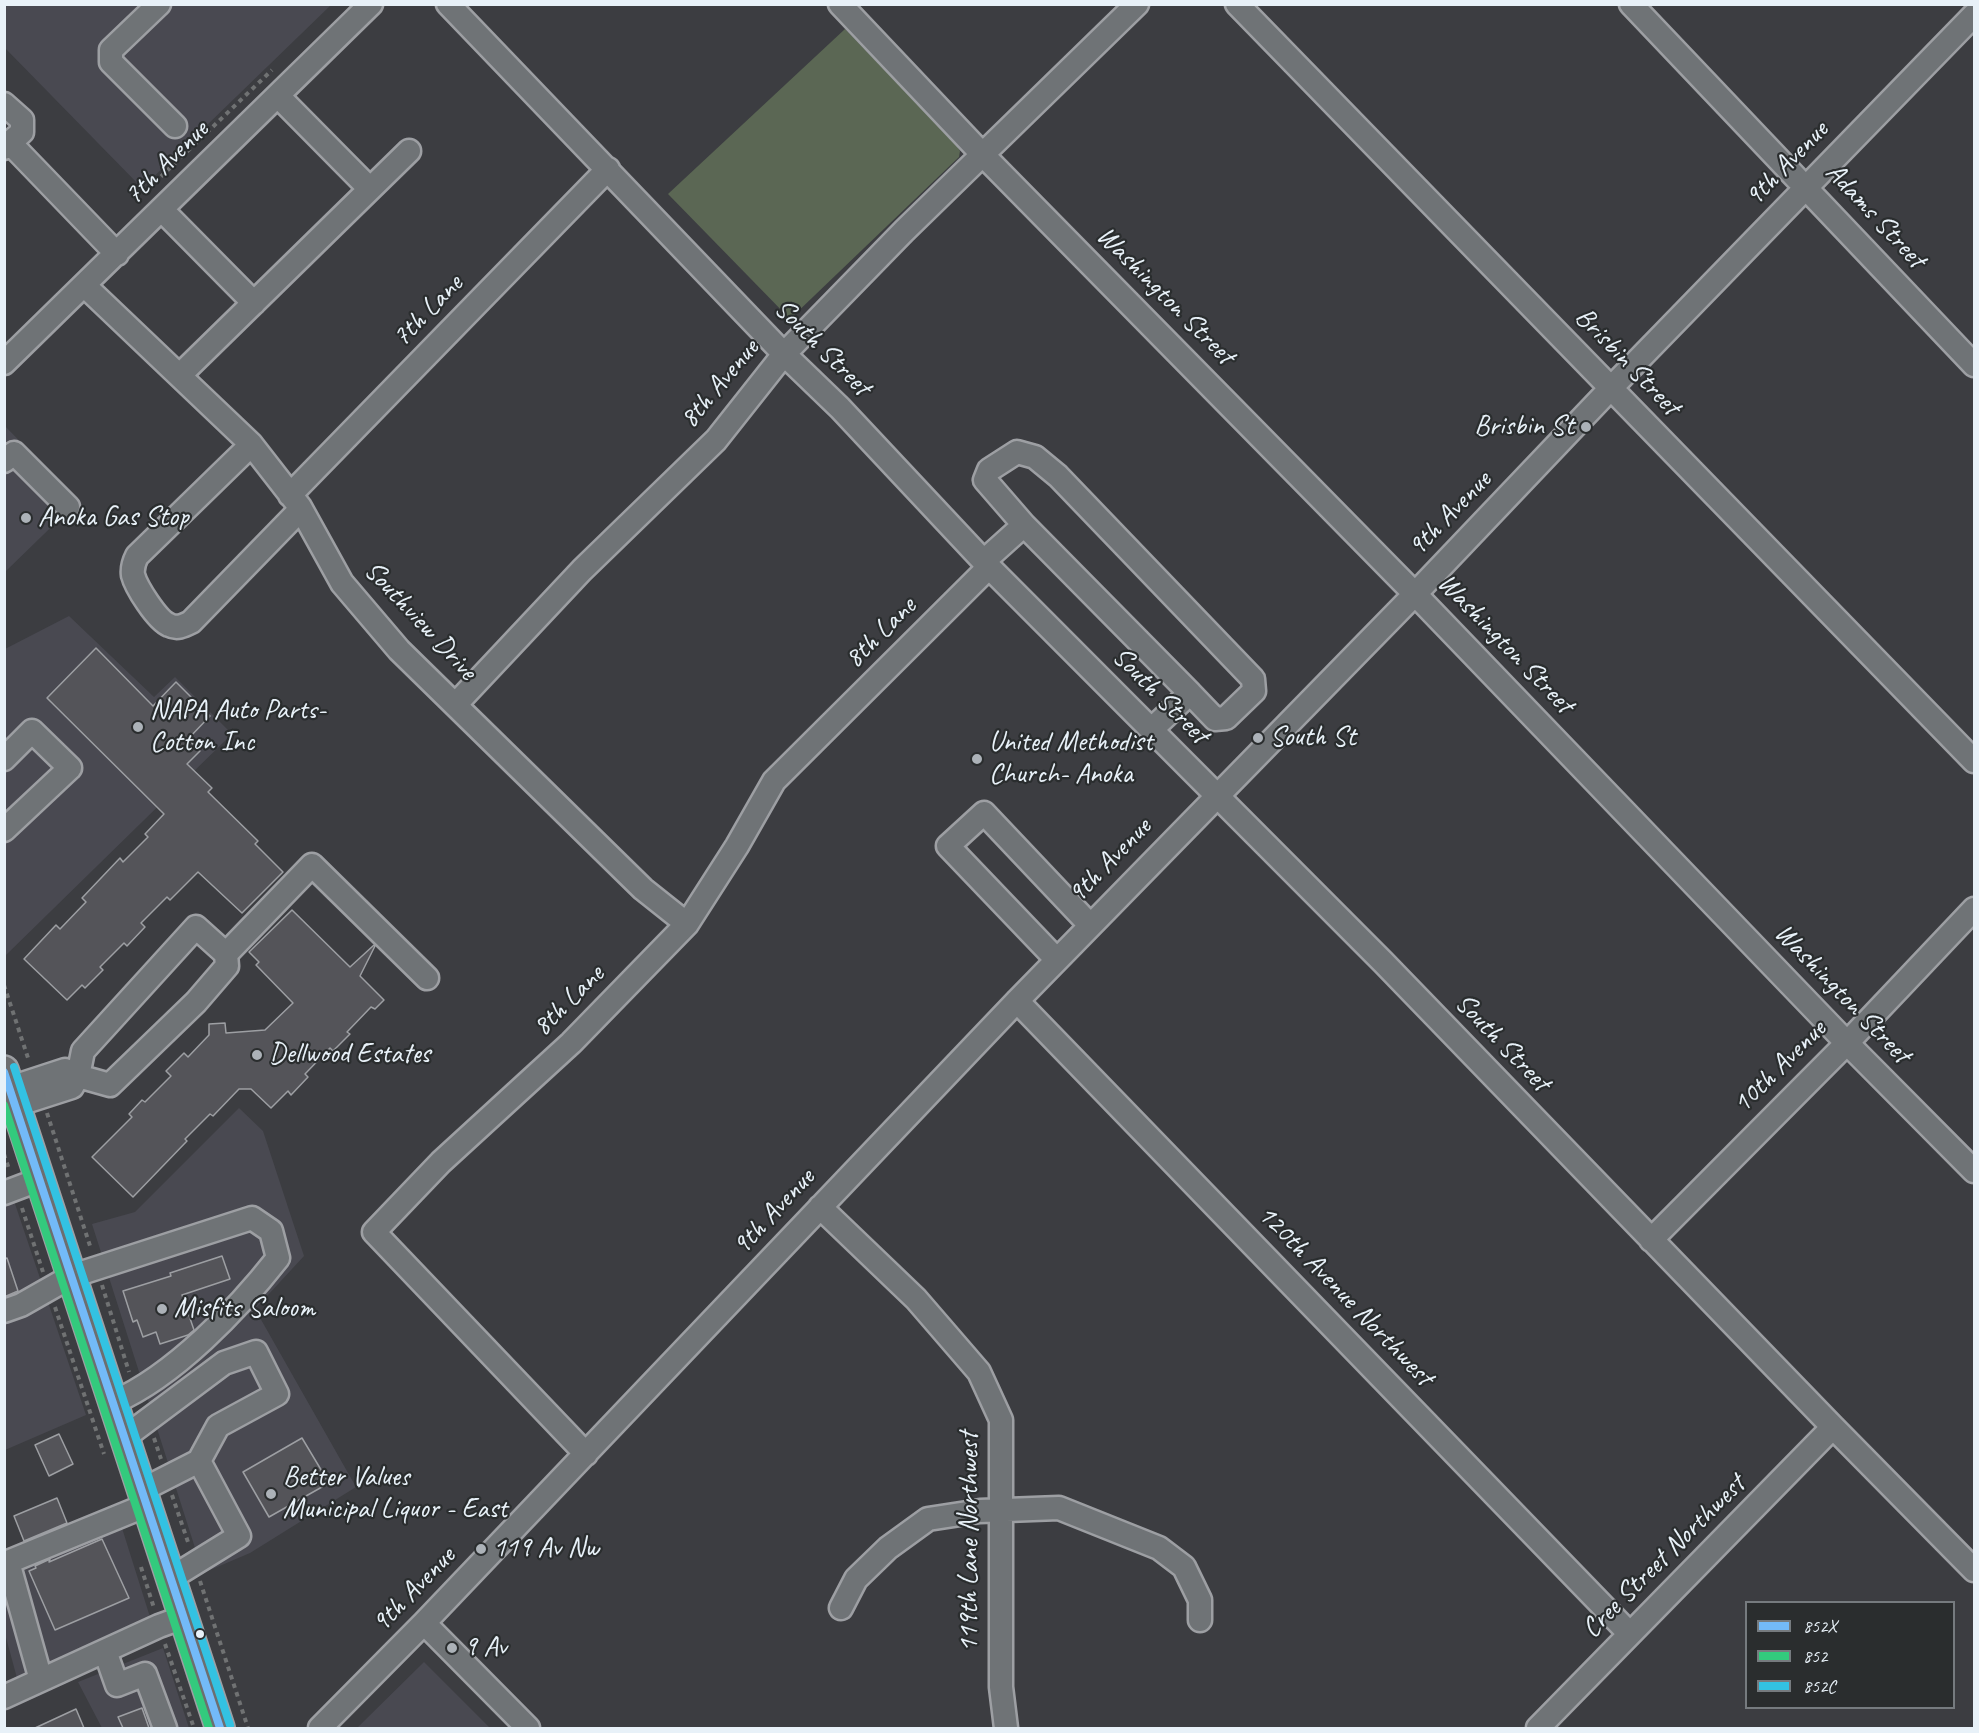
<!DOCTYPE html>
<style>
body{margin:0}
#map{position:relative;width:1979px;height:1733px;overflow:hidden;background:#3c3d41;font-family:Caveat,sans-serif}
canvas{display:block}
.frame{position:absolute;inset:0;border:6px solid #e8f1f8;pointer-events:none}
.legend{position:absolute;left:1745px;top:1601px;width:210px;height:108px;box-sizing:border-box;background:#2a2d2e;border:2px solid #767b7f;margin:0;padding:8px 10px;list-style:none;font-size:18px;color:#e8f1f8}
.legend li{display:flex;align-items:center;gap:12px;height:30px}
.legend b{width:30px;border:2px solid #767b7f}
</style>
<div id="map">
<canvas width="1979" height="1733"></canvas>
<div class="frame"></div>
<ul class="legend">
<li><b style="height:8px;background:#73baf8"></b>852X</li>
<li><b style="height:8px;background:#33ca7d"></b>852</li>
<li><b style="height:8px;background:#33c2e2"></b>852C</li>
</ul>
</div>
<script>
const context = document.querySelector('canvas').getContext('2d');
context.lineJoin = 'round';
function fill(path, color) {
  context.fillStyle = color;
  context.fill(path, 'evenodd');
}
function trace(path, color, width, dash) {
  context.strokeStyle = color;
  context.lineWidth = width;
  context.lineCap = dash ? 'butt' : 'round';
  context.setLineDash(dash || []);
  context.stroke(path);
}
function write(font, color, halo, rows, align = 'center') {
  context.font = font + ' Caveat,sans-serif';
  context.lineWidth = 4.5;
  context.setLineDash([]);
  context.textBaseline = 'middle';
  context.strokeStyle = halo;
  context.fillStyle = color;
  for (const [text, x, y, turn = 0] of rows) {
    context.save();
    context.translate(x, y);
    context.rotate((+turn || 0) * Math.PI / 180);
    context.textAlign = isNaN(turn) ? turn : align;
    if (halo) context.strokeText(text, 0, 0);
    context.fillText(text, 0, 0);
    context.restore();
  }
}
fill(new Path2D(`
 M 5,5 L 331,5 L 142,188 L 5,48 Z
 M 5,426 L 78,501 L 5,572 Z
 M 69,616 L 154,697 L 175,677 L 232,734 L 5,956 L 5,649 Z
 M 239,1108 L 263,1131 L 304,1256 L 255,1309 L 356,1487 L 250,1553 L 203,1573 L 92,1224 L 135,1212 Z
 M 7,1180 L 86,1415 L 5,1450 L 4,1181 Z
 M 116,1509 L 150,1617 L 17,1678 L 5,1634 L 4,1556 Z
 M 163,1648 L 189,1728 L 102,1728 L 78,1682 Z
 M 424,1662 L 490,1728 L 357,1728 Z`), '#494951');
fill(new Path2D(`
 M 845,29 L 955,143 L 960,151 L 959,157 L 790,319 L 668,194 Z`), '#5b6754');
const building = new Path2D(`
 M 96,648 L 153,706 L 176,682 L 210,716 L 188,739 L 200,751 L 187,764 L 212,788 L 208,792 L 258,841 L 255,844 L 283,872 L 242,913 L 198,872 L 170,900 L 167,897 L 141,923 L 145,927 L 127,946 L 124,943 L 100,967 L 103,970 L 85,988 L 82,985 L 67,1000 L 24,959 L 56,925 L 60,929 L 86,902 L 82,898 L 120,858 L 123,862 L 148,837 L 145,834 L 164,814 L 47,698 Z
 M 292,910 L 350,967 L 374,945 L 375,946 L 360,976 L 384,1000 L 375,1009 L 371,1007 L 347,1032 L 350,1034 L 333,1051 L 330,1048 L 305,1074 L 308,1077 L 291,1095 L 288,1091 L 271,1108 L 251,1089 L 239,1089 L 213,1116 L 210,1114 L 185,1139 L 187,1141 L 133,1197 L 92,1157 L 132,1117 L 129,1114 L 142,1100 L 145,1102 L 171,1076 L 166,1071 L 184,1053 L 188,1057 L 209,1035 L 209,1024 L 225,1023 L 226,1033 L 265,1030 L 293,1003 L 256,965 L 259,962 L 249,952 Z
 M 222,1256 L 230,1279 L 182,1295 L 194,1330 L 188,1335 L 160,1344 L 156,1332 L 143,1337 L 137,1320 L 133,1322 L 123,1291 L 171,1276 L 170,1273 Z
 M 7,1258 L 18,1291 L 4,1297 L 4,1259 Z
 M 59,1434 L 73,1464 L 49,1476 L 35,1445 Z
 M 302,1438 L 329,1483 L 269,1517 L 243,1472 Z
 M 57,1498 L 67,1523 L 24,1541 L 14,1516 Z
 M 102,1539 L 129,1598 L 55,1630 L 29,1571 L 36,1568 L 35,1566 L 50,1559 L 49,1562 Z
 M 142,1708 L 149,1728 L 123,1728 L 118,1717 Z
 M 76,1709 L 84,1728 L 35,1728 Z`);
fill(building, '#545459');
trace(building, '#9d9fa3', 1.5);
const minor = new Path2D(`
 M 159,4 L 111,50 L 111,62 L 175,126
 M 448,4 L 784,354 L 840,408 L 989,567 L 1383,962 L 1833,1427 L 1974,1570
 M 840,4 L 983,155 L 1415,594 L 1847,1043 L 1974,1171
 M 1237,4 L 1974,761
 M 1631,4 L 1974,365
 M 278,96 L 369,188
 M 4,104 L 22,120 L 22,132 L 4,148
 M 10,143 L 117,254
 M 162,210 L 254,303
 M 85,286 L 251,444 L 300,507 L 342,583 L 399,650 L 643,889 L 687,924
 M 4,363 L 371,4
 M 180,375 L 409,151
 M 251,445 L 137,556 C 134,562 132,568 133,575 C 136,587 157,620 169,625 C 177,629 183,626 191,622 L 301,509
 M 4,461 L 14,453 L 68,507
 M 290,495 L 608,169
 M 1024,525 L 1190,693
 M 984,561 L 1024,525 L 985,480 L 989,470 L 1017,452 L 1035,457 L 1058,476 L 1253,679 L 1254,691 L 1226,718 L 1215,719 L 1190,693 L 1151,730
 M 456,704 L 582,570 L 716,440 L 784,354 L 904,231 L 1137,4
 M 4,759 L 32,731 L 70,768 L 4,830
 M 226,954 L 227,966 L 196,1002 L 110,1085 L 78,1076 L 83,1051 L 196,927 L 226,954 L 312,865 L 427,978
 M 1057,960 L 948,846 L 984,813 L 1090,925
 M 1017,1001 L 1630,1634
 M 10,1088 L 65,1070 L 78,1076 L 72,1087 L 16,1105
 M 4,1193 L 41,1179
 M 820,1207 L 916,1299 L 979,1372 L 1001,1420 L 1001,1687 L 1006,1728
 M 1651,1240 L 1847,1043 L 1974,909
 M 4,1311 L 21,1305 L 72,1276 L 252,1218 L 271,1231 L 278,1258 C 238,1309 174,1376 114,1402
 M 125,1437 L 224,1363 L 256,1352 L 277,1394 L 218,1426 L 199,1461 L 142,1490
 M 586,1454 L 374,1232 L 441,1162 L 571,1043 L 687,924 L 737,846 L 774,781 L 989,567
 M 171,1578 L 239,1536 L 199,1461
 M 841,1608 L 856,1579 L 888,1548 L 928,1519 L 980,1511 L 1059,1508 L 1159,1548 L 1184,1567 L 1200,1600 L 1200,1620
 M 424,1623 L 528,1728
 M 105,1651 L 117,1685 L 145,1674 L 165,1728
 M 41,1680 L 8,1562 L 147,1505
 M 4,1697 L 159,1626 L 184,1617
 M 320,1728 L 424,1623 L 1017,1001 L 1415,594 L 1611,388 L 1974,15
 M 1538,1728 L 1833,1427`);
const major = new Path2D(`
 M 4,1070 L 220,1728`);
trace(minor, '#9d9fa3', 27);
trace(major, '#9d9fa3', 32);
trace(new Path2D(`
 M 148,189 L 272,70
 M 4,985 L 29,1061
 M 47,1113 L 91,1249
 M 4,1154 L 9,1169
 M 22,1208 L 43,1272
 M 102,1285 L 129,1372
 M 55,1307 L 104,1454
 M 154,1438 L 161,1459
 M 172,1495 L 189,1545
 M 141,1567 L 154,1608
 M 200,1581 L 248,1728
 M 165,1644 L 194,1728`), '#707273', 4, [4.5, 4.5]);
trace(minor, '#6f7376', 22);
trace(major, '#6d6e70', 27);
trace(new Path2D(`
 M 4,1072 L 220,1728`), '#73baf8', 8);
trace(new Path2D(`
 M 4,1105 L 209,1728`), '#33ca7d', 8);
trace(new Path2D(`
 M 14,1067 L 230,1725`), '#33c2e2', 8);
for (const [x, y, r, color] of [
 [1586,427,6,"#acb2b8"],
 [26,518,6,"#acb2b8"],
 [138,727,6,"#acb2b8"],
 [1258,738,6,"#acb2b8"],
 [977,759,6,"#acb2b8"],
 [257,1055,6,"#acb2b8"],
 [162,1309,6,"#acb2b8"],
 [271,1494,6,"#acb2b8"],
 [481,1549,6,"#acb2b8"],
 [200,1634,5,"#e8f1f8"],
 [452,1648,6,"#acb2b8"]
]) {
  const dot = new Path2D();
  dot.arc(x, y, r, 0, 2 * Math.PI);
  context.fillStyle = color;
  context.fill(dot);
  trace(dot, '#2a2d2e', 2);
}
write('28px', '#e8f1f8', '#2a2d2e', [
 ["7th Avenue",167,163,-45],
 ["9th Avenue",1787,164,-46],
 ["Adams Street",1875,216,47],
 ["Washington Street",1165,296,45],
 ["7th Lane",428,311,-46],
 ["South Street",822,348,45],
 ["Brisbin Street",1627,362,46],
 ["8th Avenue",720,384,-50],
 ["9th Avenue",1450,514,-46],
 ["Southview Drive",420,621,47],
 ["8th Lane",881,633,-45],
 ["Washington Street",1505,644,46],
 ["South Street",1160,696,45],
 ["9th Avenue",1110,861,-46],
 ["Washington Street",1842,994,46],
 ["8th Lane",569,1001,-45],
 ["South Street",1502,1043,46],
 ["10th Avenue",1780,1067,-45],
 ["9th Avenue",774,1212,-47],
 ["120th Avenue Northwest",1345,1296,46],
 ["119th Lane Northwest",970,1542,-90],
 ["Cree Street Northwest",1664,1557,-45],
 ["9th Avenue",414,1590,-46]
]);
write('28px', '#e8f1f8', '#2a2d2e', [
 ["Brisbin St",1574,427,"right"],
 ["Anoka Gas Stop",38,518],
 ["NAPA Auto Parts-",150,711],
 ["Cotton Inc",150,743],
 ["South St",1270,738],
 ["United Methodist",989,743],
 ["Church- Anoka",989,775],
 ["Dellwood Estates",269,1055],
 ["Misfits Saloom",174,1309],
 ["Better Values",283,1478],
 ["Municipal Liquor - East",283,1510],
 ["119 Av Nw",493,1549],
 ["9 Av",464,1648]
], 'left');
</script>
